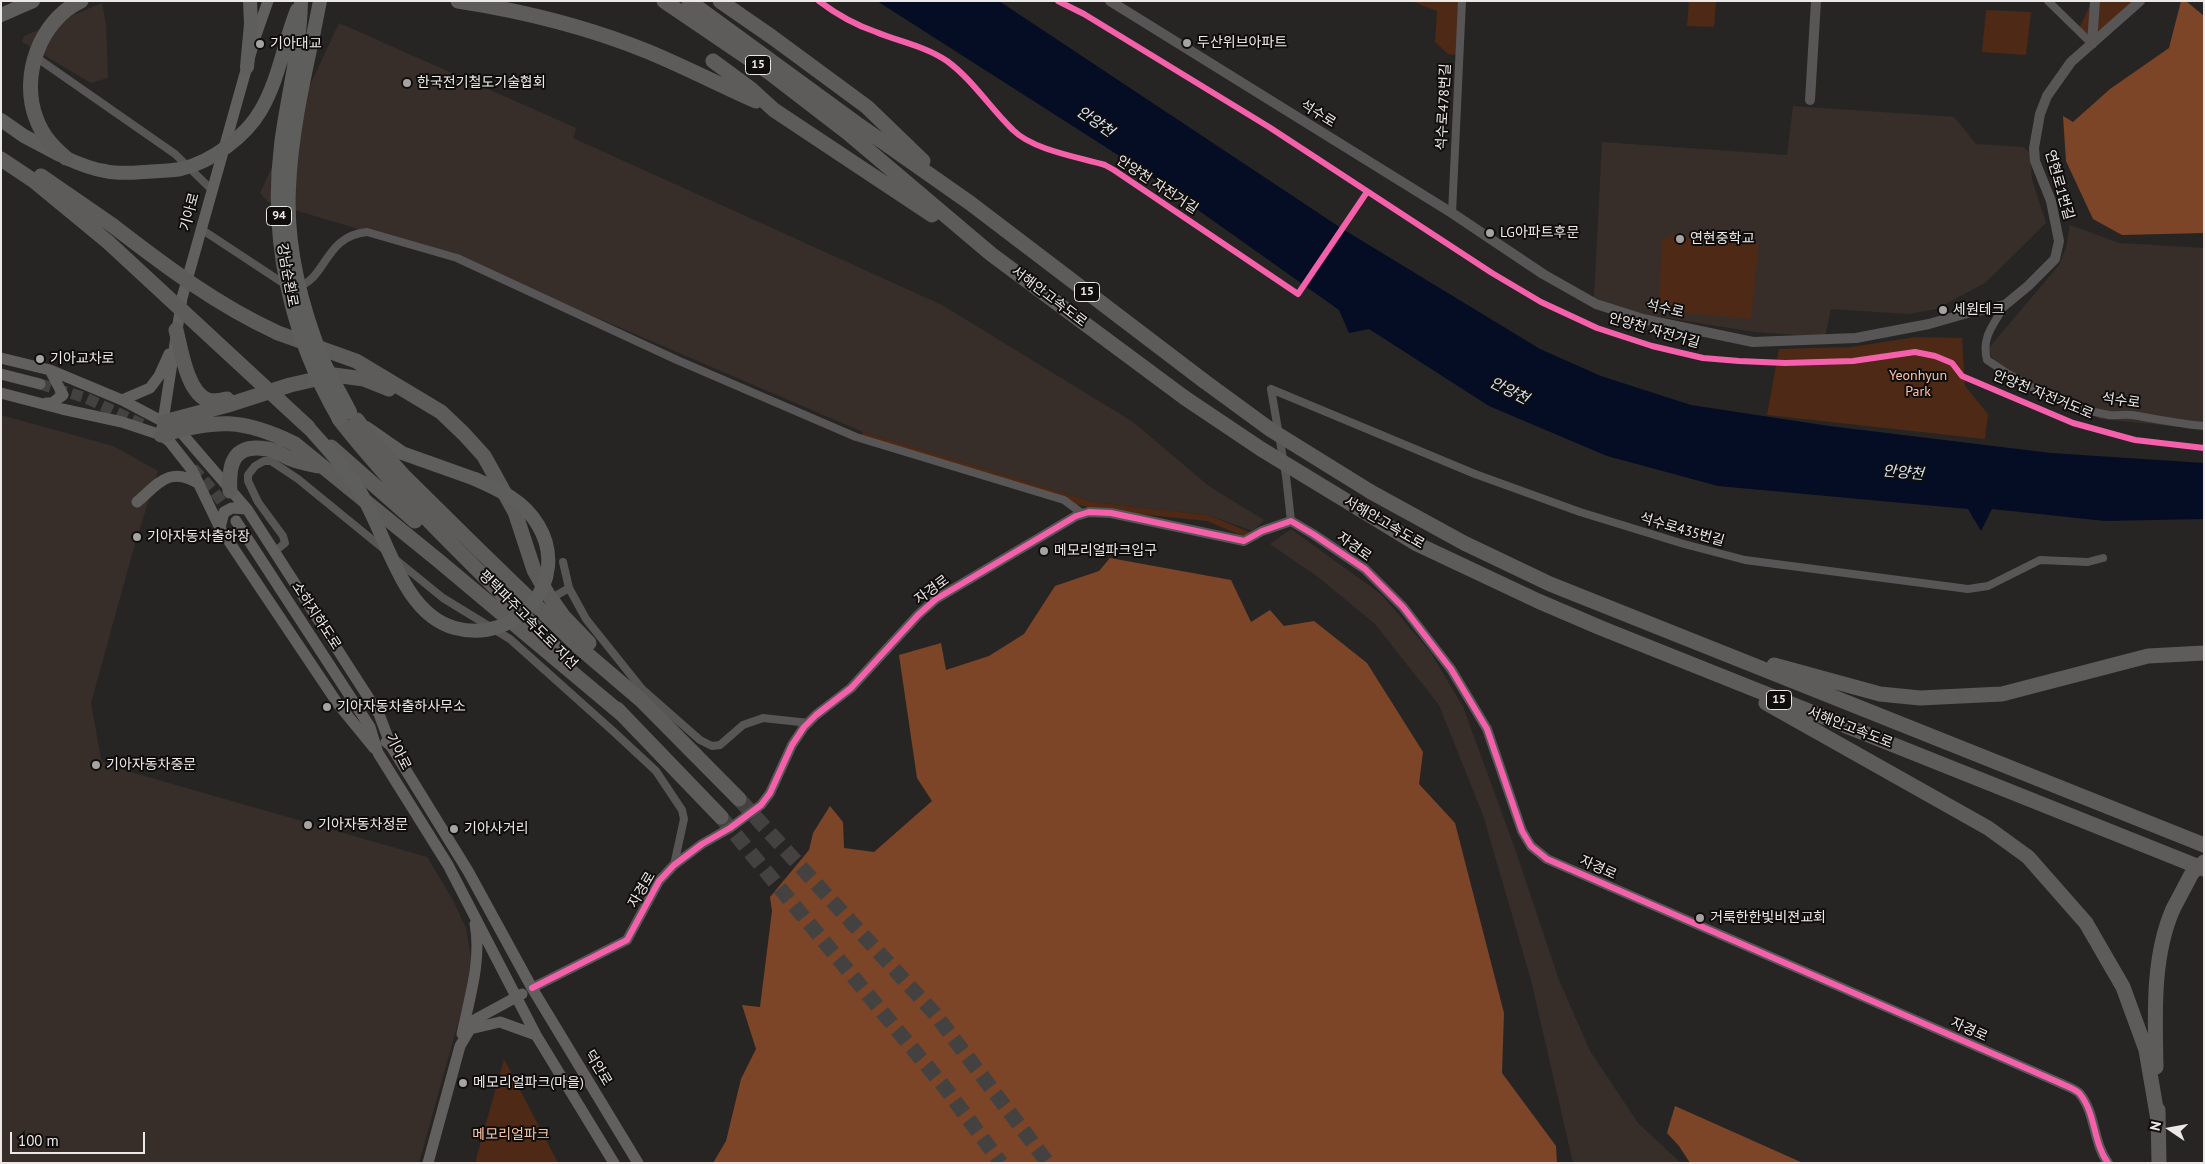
<!DOCTYPE html>
<meta charset="utf-8">
<style>
body{margin:0}
#map{position:relative;width:2205px;height:1164px;overflow:hidden;background:#272523;font-family:"PT Sans",sans-serif}
canvas{display:block}
.frame{position:absolute;inset:0;border:2px solid #ebe8e7;pointer-events:none}
.north{position:absolute;left:2145px;top:1104px;width:50px;height:50px;-webkit-text-stroke:4px #100e0d;paint-order:stroke;rotate:282deg;font-size:14px;font-weight:700;line-height:20px;text-align:center;color:#ebe8e7}
.north::after{content:'';display:block;margin:auto;width:18px;height:22px;background:#ebe8e7;clip-path:polygon(50% 0,100% 100%,50% 72%,0 100%)}
.scale{position:absolute;left:10px;top:1132px;width:135px;height:22px;box-sizing:border-box;border:2px solid #ebe8e7;border-top:0;padding-left:6px;font-size:15px;line-height:18px;white-space:nowrap;color:#ebe8e7;-webkit-text-stroke:4px #100e0d;paint-order:stroke}
</style>
<div id="map">
<canvas width="2205" height="1164"></canvas>
<div class="frame"></div>
<div class="north">N</div>
<div class="scale">100 m</div>
</div>
<script>
const context = document.querySelector('canvas').getContext('2d');
context.lineJoin = 'round';
function fill(path, color) {
  context.fillStyle = color;
  context.fill(path, 'evenodd');
}
function trace(path, color, width, dash) {
  context.strokeStyle = color;
  context.lineWidth = width;
  context.lineCap = dash ? 'butt' : 'round';
  context.setLineDash(dash || []);
  context.stroke(path);
}
function write(font, color, halo, rows, align = 'center') {
  context.font = font + ' "PT Sans","Noto Sans KR",sans-serif';
  context.lineWidth = 4;
  context.setLineDash([]);
  context.textBaseline = 'middle';
  context.strokeStyle = halo;
  context.fillStyle = color;
  for (const [text, x, y, turn = 0] of rows) {
    context.save();
    context.translate(x, y);
    context.rotate((+turn || 0) * Math.PI / 180);
    context.textAlign = isNaN(turn) ? turn : align;
    if (halo) context.strokeText(text, 0, 0);
    context.fillText(text, 0, 0);
    context.restore();
  }
}
fill(new Path2D(`
 M 102,3 L 106,24 L 108,78 L 91,83 L 22,42 L 24,36 Z
 M 339,23 L 576,128 L 573,138 L 942,305 L 1133,422 L 1210,487 L 1264,520 L 1253,531 L 1208,515 L 1093,502 L 863,432 L 465,261 L 268,202 L 260,193 Z
 M 1793,106 L 1954,117 L 1976,144 L 2023,147 L 2030,153 L 2032,180 L 2046,223 L 1985,283 L 1936,309 L 1908,314 L 1831,309 L 1825,337 L 1755,332 L 1642,314 L 1594,298 L 1602,142 L 1787,155 Z
 M 2070,225 L 2119,243 L 2204,248 L 2204,429 L 2100,419 L 1995,363 L 1988,349 L 2059,265 L 2066,248 Z
 M 1,415 L 113,446 L 158,471 L 134,547 L 91,703 L 101,759 L 106,765 L 427,857 L 453,900 L 466,928 L 471,959 L 465,998 L 419,1163 L 1,1163 Z
 M 1291,529 L 1382,595 L 1431,653 L 1463,707 L 1514,846 L 1559,980 L 1590,1051 L 1638,1123 L 1681,1163 L 1573,1163 L 1531,980 L 1483,815 L 1439,705 L 1375,624 L 1318,577 L 1270,544 Z`), '#372e2a');
fill(new Path2D(`
 M 1411,1 L 1460,1 L 1456,55 L 1448,54 L 1435,42 L 1437,11 Z
 M 1689,1 L 1716,1 L 1714,27 L 1687,26 Z
 M 2092,1 L 2140,1 L 2092,44 L 2078,31 Z
 M 1986,10 L 2031,12 L 2026,55 L 1982,52 Z
 M 1669,236 L 1759,243 L 1751,319 L 1658,310 L 1662,241 Z
 M 1916,337 L 1962,338 L 1965,386 L 1988,414 L 1985,439 L 1767,415 L 1779,349 L 1851,347 Z
 M 863,432 L 1093,502 L 1208,515 L 1254,534 L 1245,536 L 1238,534 L 1207,521 L 1099,510 L 1079,505 L 861,440 Z
 M 504,1059 L 558,1163 L 475,1163 Z`), '#4e2915');
fill(new Path2D(`
 M 2181,1 L 2186,1 L 2204,16 L 2204,233 L 2122,235 L 2093,219 L 2066,161 L 2063,116 L 2073,122 L 2110,89 L 2169,48 Z
 M 1110,558 L 1231,580 L 1251,622 L 1270,610 L 1284,626 L 1314,621 L 1367,663 L 1423,752 L 1419,784 L 1455,823 L 1504,1013 L 1502,1073 L 1556,1146 L 1557,1163 L 713,1163 L 726,1141 L 741,1079 L 756,1049 L 742,1005 L 760,1007 L 772,911 L 770,897 L 809,850 L 813,833 L 830,806 L 843,822 L 844,848 L 874,852 L 932,801 L 917,778 L 899,655 L 941,643 L 946,670 L 989,656 L 1024,634 L 1055,586 L 1099,571 Z
 M 1675,1106 L 1803,1163 L 1690,1163 L 1679,1146 L 1667,1133 Z`), '#7d4528');
fill(new Path2D(`
 M 877,1 L 999,1 L 1341,228 L 1540,349 L 1601,376 L 1691,405 L 1829,426 L 2051,453 L 2204,463 L 2204,519 L 2105,521 L 1992,509 L 1981,531 L 1968,509 L 1718,486 L 1607,456 L 1489,406 L 1369,329 L 1349,333 L 1339,310 L 1143,171 Z`), '#040d24');
trace(new Path2D(`
 M 40,384 L 86,398 L 144,425
 M 193,468 L 213,490 L 236,521`), '#444240', 11, [11, 5.5]);
trace(new Path2D(`
 M 739,799 L 935,1014 L 1048,1163
 M 721,817 L 946,1089 L 1001,1163`), '#444240', 15, [15, 8]);
trace(new Path2D(`
 M 2048,1 L 2092,44
 M 40,60 L 175,154 L 212,190
 M 1452,213 L 1462,1
 M 201,229 L 286,285
 M 297,287 C 327,279 324,236 367,232 L 457,258 L 677,360 L 856,437 L 1064,500 L 1083,514
 M 2005,305 C 1994,324 1981,337 1987,360 C 2022,384 2065,408 2109,415 C 2116,416 2124,414 2132,415 C 2156,419 2179,424 2204,426
 M 1271,389 L 1475,474 L 1580,512 L 1684,544 L 1745,560 L 1968,589 L 1988,586 L 2040,560 L 2088,562 L 2103,558
 M 1271,389 L 1286,476 L 1291,521
 M 274,552 L 285,543 L 283,536 L 258,502 L 248,481 L 248,475 L 255,466 L 264,461 L 271,461 L 298,479 L 385,550
 M 395,559 L 443,598 L 510,639 L 614,732 L 656,771 L 682,810 L 684,819 L 674,865
 M 563,562 L 569,588 L 586,619 L 642,689 L 700,740 L 712,746 L 720,745 L 743,725 L 763,718 L 809,723
 M 557,595 L 569,588`), '#575555', 8);
trace(new Path2D(`
 M 1110,1 L 1452,213 L 1543,274 L 1596,304 L 1643,319 L 1753,342 L 1856,338 L 1929,324 L 1971,312 L 2005,305 L 2028,286 L 2055,259 L 2059,241 L 2051,201 L 2035,161 L 2034,148 L 2040,114 L 2047,96 L 2071,62 L 2140,1
 M 2092,44 L 2095,1
 M 1810,100 L 1816,1
 M 532,988 L 627,940 L 659,881 L 674,865 L 702,844 L 730,828 L 761,805 L 770,793 L 792,745 L 804,727 L 816,715 L 851,688 L 918,615 L 936,599 L 1076,516 L 1089,512 L 1111,513 L 1244,541 L 1262,531 L 1291,521 L 1313,534 L 1365,569 L 1403,607 L 1451,669 L 1487,729 L 1522,831 L 1531,846 L 1547,859 L 2060,1083 C 2066,1086 2076,1089 2080,1094 C 2096,1114 2093,1143 2108,1163`), '#575555', 10);
trace(new Path2D(`
 M 1,358 L 50,370 L 122,400 L 179,430 L 247,509 L 379,714 L 391,746
 M 1,374 L 40,384
 M 1,393 L 62,409 L 122,422 L 161,435 L 170,442 L 192,470 L 220,528 L 338,704 L 374,748
 M 122,400 L 150,388 L 159,376 L 169,354
 M 46,403 L 52,403 L 63,395 L 50,370
 M 162,428 L 182,298 L 255,38 L 268,1
 M 137,502 C 158,484 170,465 199,484
 M 236,521 L 370,727 L 378,753 L 448,865 L 536,1035 L 614,1163
 M 220,528 L 224,512 L 232,508 L 247,509
 M 386,742 L 391,746 L 468,871 L 532,988 L 638,1163
 M 470,1029 L 500,1022 L 536,1035
 M 462,1034 C 469,1000 482,959 475,924
 M 428,1163 L 460,1046 L 476,1019 L 522,994`), '#62605f', 11);
trace(new Path2D(`
 M 1,15 L 33,1
 M 314,31 L 320,1
 M 247,67 L 251,24 L 250,1
 M 1,120 L 24,136 L 60,155
 M 366,428 L 402,453 L 475,479`), '#5e5e5c', 14);
trace(new Path2D(`
 M 458,1 C 523,11 588,27 649,52 C 685,67 720,85 756,101
 M 664,1 L 770,73 L 848,133 L 991,254 L 1185,398
 M 689,1 L 856,123 L 970,203 L 1204,381
 M 720,1 L 772,37 L 867,107 L 923,161
 M 713,61 L 751,89 L 774,110 L 932,215
 M 1,159 L 34,181 L 108,242
 M 41,176 L 112,225
 M 176,330 C 181,349 187,393 208,400 C 213,402 222,400 227,399
 M 278,333 L 356,361 L 441,412 L 464,434 L 484,456 L 515,512 L 534,570 L 547,593 L 564,617 L 589,643
 M 339,419 C 403,501 480,571 553,645
 M 357,420 L 370,438 L 403,475 L 478,549 L 580,648 L 641,700 L 739,799
 M 164,422 L 228,405 L 290,385 L 334,375 L 364,379 L 389,389
 M 161,435 C 216,419 243,418 295,444 L 439,561 L 624,716
 M 331,447 L 415,521
 M 230,491 C 228,463 234,443 267,449 C 275,450 282,455 289,458 C 298,462 309,464 319,466
 M 1371,492 L 1464,543 L 1550,584 L 2204,845
 M 1363,511 L 1417,544 L 1538,601 L 1601,628 L 2204,869
 M 1774,665 L 1880,694 L 1920,698 L 2002,694 L 2148,656 L 2204,653
 M 1766,703 L 1988,828 L 2028,857 L 2086,923 L 2123,987 L 2146,1050 L 2158,1120
 M 617,709 L 721,817
 M 2156,1067 C 2155,1015 2152,957 2173,909
 M 2158,1110 L 2159,1163`), '#5d5c5a', 15);
trace(new Path2D(`
 M 301,2 C 300,51 287,97 281,145 C 269,241 291,337 339,419
 M 314,31 C 303,82 291,135 289,188 C 286,245 301,305 322,358 C 330,376 341,394 350,412
 M 66,158 C 79,164 91,169 105,171 C 117,174 131,173 143,172 C 155,171 169,171 181,169 C 212,162 246,136 261,110 C 279,79 284,42 297,10
 M 308,427 C 328,450 350,472 364,499 C 388,540 403,614 455,628 C 516,645 572,581 538,525 C 524,501 500,490 475,479`), '#5e5e5c', 14);
trace(new Path2D(`
 M 66,158 C 52,146 42,135 36,118 C 20,76 40,20 81,1
 M 112,225 C 165,266 217,305 278,333
 M 108,242 L 308,427
 M 1204,381 L 1271,430 L 1371,492
 M 1185,398 L 1261,449 L 1363,511
 M 2173,909 L 2192,873 L 2204,862`), '#5d5c5a', 15);
trace(new Path2D(`
 M 819,1 C 836,14 856,25 876,32 C 900,42 925,46 947,61 C 973,80 990,108 1013,130 C 1033,150 1078,157 1105,165 L 1114,170 L 1298,294 L 1367,192
 M 1058,1 L 1084,14 L 1269,127 L 1492,273 L 1541,302 L 1597,328 L 1652,346 L 1703,358 L 1739,361 L 1785,363 L 1853,361 L 1915,352 L 1935,356 L 1952,363 L 1962,376 L 2073,423 L 2135,440 L 2204,448
 M 532,988 L 627,940 L 659,881 L 674,865 L 702,844 L 730,828 L 761,805 L 770,793 L 792,745 L 804,727 L 816,715 L 851,688 L 918,615 L 936,599 L 1076,516 L 1089,512 L 1111,513 L 1244,541 L 1262,531 L 1291,521 L 1313,534 L 1365,569 L 1403,607 L 1451,669 L 1487,729 L 1522,831 L 1531,846 L 1547,859 L 2060,1083 C 2066,1086 2076,1089 2080,1094 C 2096,1114 2093,1143 2108,1163`), '#f560ab', 6);
for (const [x, y, r, color] of [
 [1187,43,5,"#a6a4a2"],
 [260,44,5,"#a6a4a2"],
 [407,83,5,"#a6a4a2"],
 [1490,233,5,"#a6a4a2"],
 [1680,239,5,"#a6a4a2"],
 [1943,310,5,"#a6a4a2"],
 [40,359,5,"#a6a4a2"],
 [137,537,5,"#a6a4a2"],
 [1044,551,5,"#a6a4a2"],
 [327,707,5,"#a6a4a2"],
 [96,765,5,"#a6a4a2"],
 [308,825,5,"#a6a4a2"],
 [454,829,5,"#a6a4a2"],
 [1700,918,5,"#a6a4a2"],
 [463,1083,5,"#a6a4a2"]
]) {
  const dot = new Path2D();
  dot.arc(x, y, r, 0, 2 * Math.PI);
  context.fillStyle = color;
  context.fill(dot);
  trace(dot, '#100e0d', 2);
}
for (const [x, y, w] of [
 [758,65,25],
 [279,216,25],
 [1087,292,25],
 [1779,700,25]
]) {
  const box = new Path2D();
  box.roundRect(x - w / 2, y - 9.5, w, 19, 4);
  context.fillStyle = '#100e0d';
  context.fill(box);
  trace(box, '#ebe8e7', 1);
}
write('bold 12px', '#ebe8e7', null, [
 ["15",758,65],
 ["94",279,216],
 ["15",1087,292],
 ["15",1779,700]
]);
write('14px', '#ebe8e7', '#100e0d', [
 ["두산위브아파트",1197,43],
 ["기아대교",270,44],
 ["한국전기철도기술협회",417,83],
 ["LG아파트후문",1500,233],
 ["연현중학교",1690,239],
 ["세원테크",1953,310],
 ["기아교차로",50,359],
 ["기아자동차출하장",147,537],
 ["메모리얼파크입구",1054,551],
 ["기아자동차출하사무소",337,707],
 ["기아자동차중문",106,765],
 ["기아자동차정문",318,825],
 ["기아사거리",464,829],
 ["거룩한한빛비젼교회",1710,918],
 ["메모리얼파크(마을)",473,1083]
], 'left');
write('14px', '#ebe8e7', '#100e0d', [
 ["석수로478번길",1444,107,-87],
 ["석수로",1318,114,32],
 ["안양천 자전거길",1157,185,33],
 ["연현로1번길",2059,185,74],
 ["기아로",190,212,-75],
 ["강남순환로",287,275,80],
 ["서해안고속도로",1049,297,37],
 ["석수로",1665,309,13],
 ["안양천 자전거길",1654,331,16],
 ["안양천 자전거도로",2043,395,22],
 ["석수로",2121,401,8],
 ["서해안고속도로",1384,523,30],
 ["석수로435번길",1682,530,16],
 ["자경로",1354,547,36],
 ["자경로",932,590,-36],
 ["소하지하도로",316,616,57],
 ["평택파주고속도로 지선",528,620,45],
 ["서해안고속도로",1850,728,21],
 ["기아로",398,752,63],
 ["자경로",1598,868,24],
 ["자경로",642,890,-59],
 ["자경로",1969,1030,24],
 ["덕안로",598,1068,59]
]);
write('14px', '#fcc2a6', '#100e0d', [
 ["Yeonhyun",1918,376],
 ["Park",1918,392],
 ["메모리얼파크",511,1135]
]);
write('italic 15px', '#d7e3f3', '#100e0d', [
 ["안양천",1095,122,35],
 ["안양천",1509,391,27],
 ["안양천",1903,473,5]
]);
</script>
